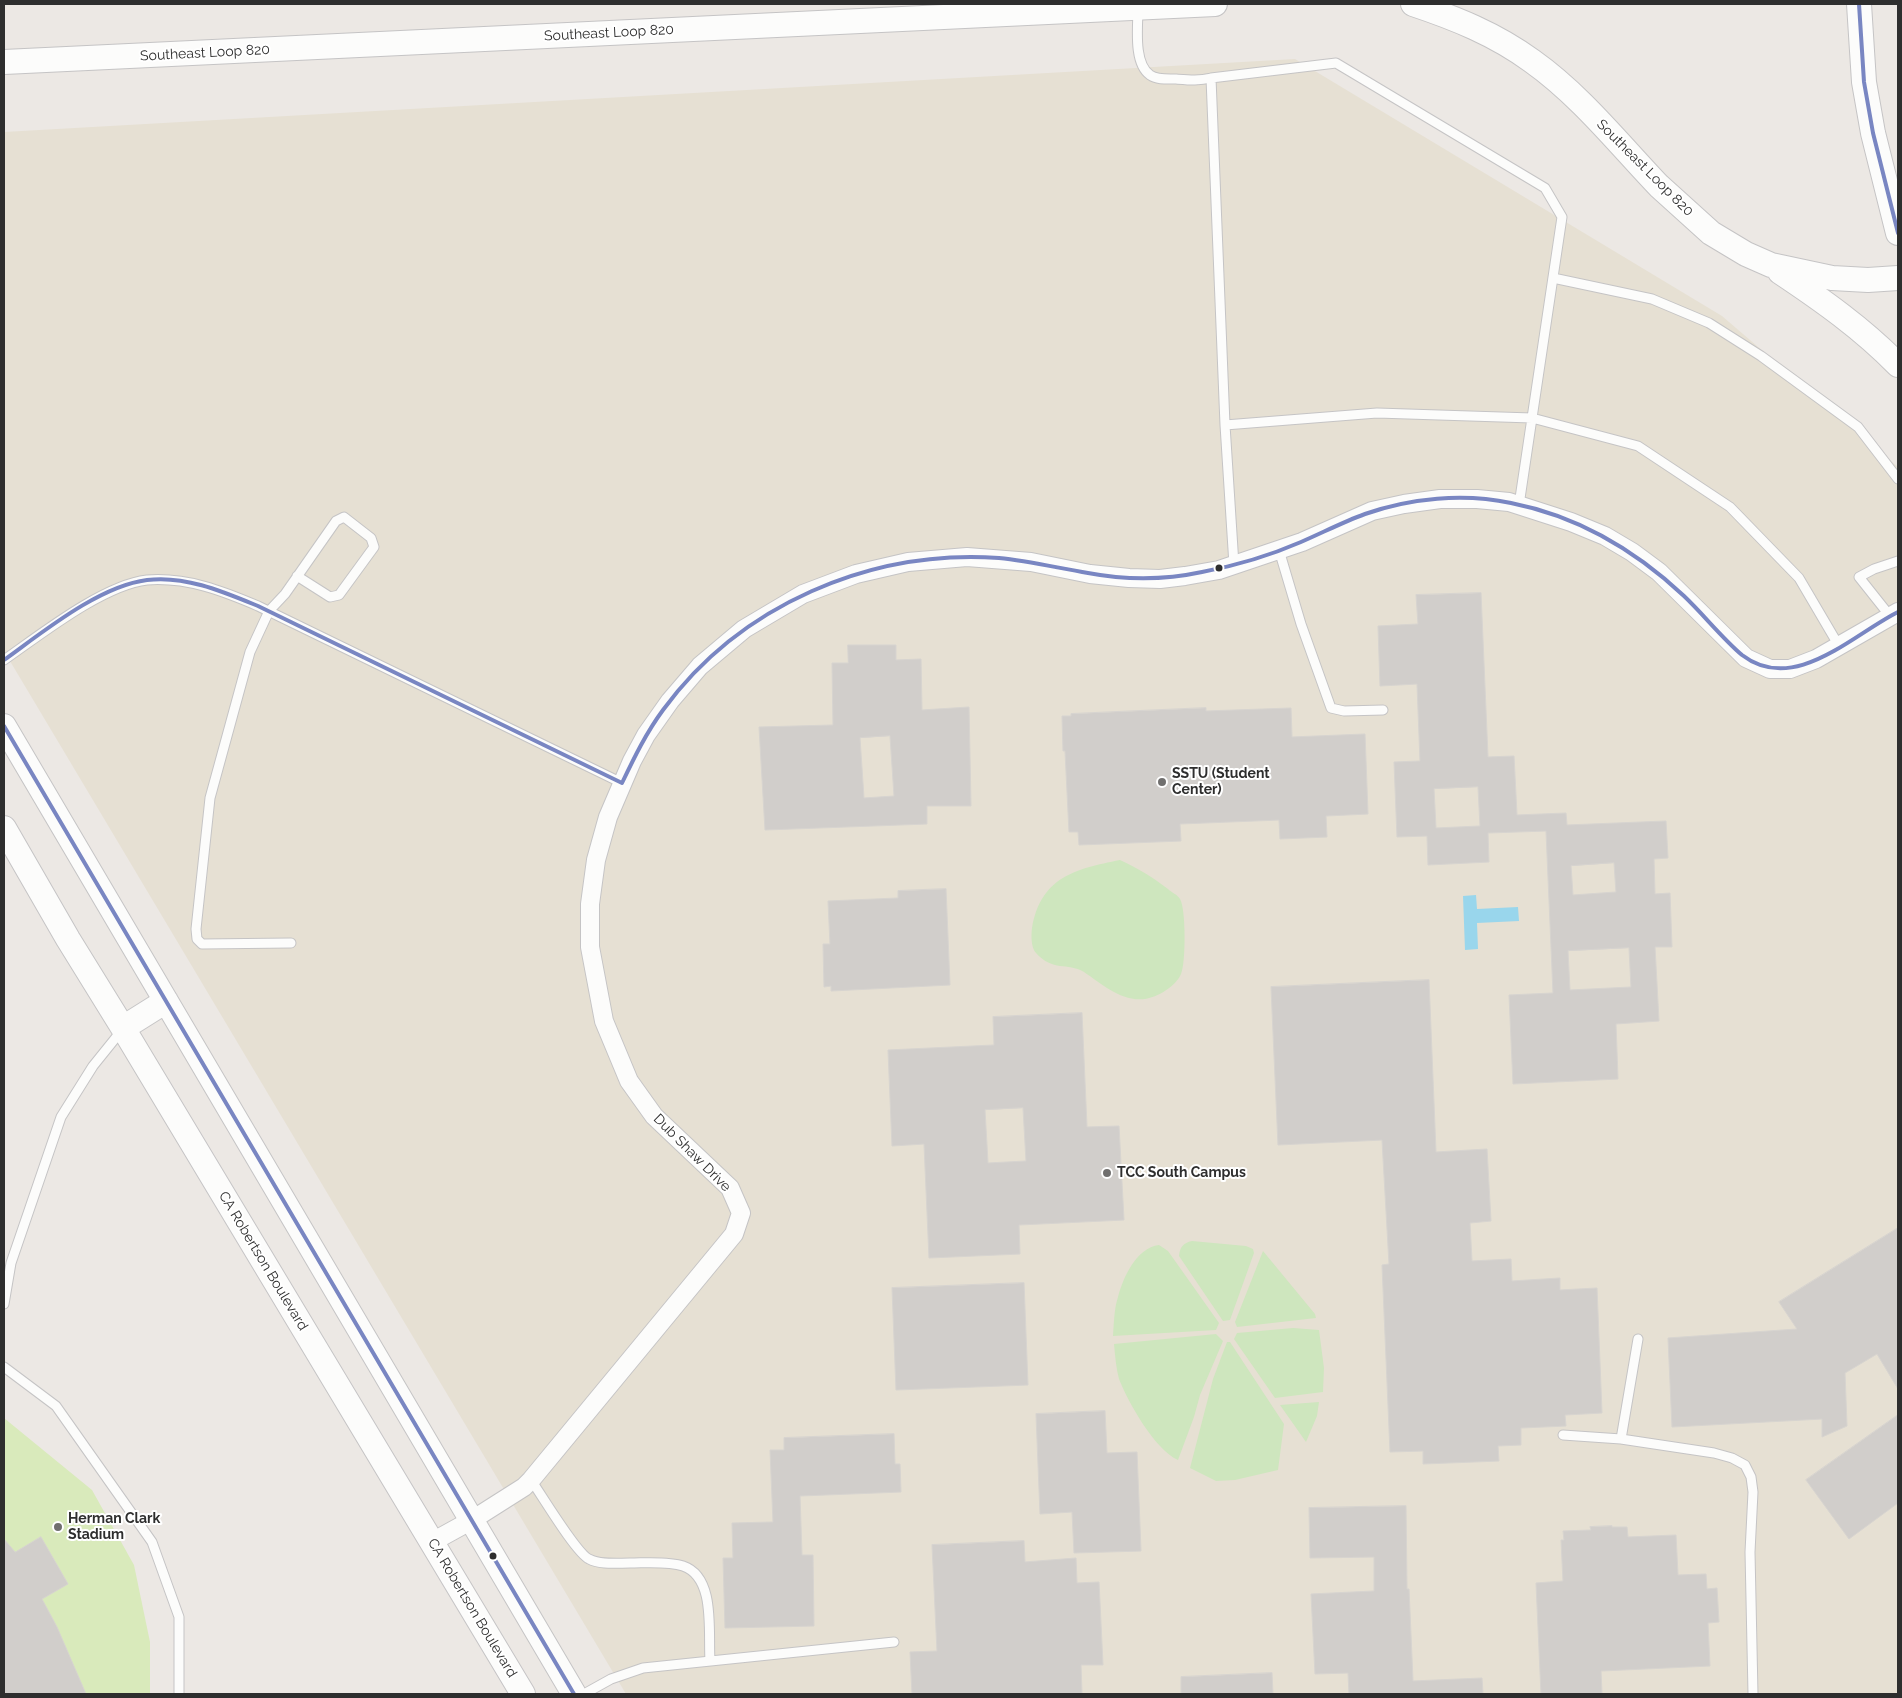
<!DOCTYPE html>
<style>
body{margin:0}
#map{position:relative;width:1902px;height:1698px;overflow:hidden;background:#ece8e4;font-family:Raleway,sans-serif}
canvas{display:block}
.frame{position:absolute;inset:0;border:5px solid #2e2e2e;pointer-events:none}
</style>
<div id="map">
<canvas width="1902" height="1698"></canvas>
<div class="frame"></div>
</div>
<script>
const context = document.querySelector('canvas').getContext('2d');
context.lineJoin = 'round';
function fill(path, color) {
  context.fillStyle = color;
  context.fill(path, 'evenodd');
}
function trace(path, color, width, dash) {
  context.strokeStyle = color;
  context.lineWidth = width;
  context.lineCap = dash ? 'butt' : 'round';
  context.setLineDash(dash || []);
  context.stroke(path);
}
function write(font, color, halo, rows, align = 'center') {
  context.font = font + ' Raleway,sans-serif';
  context.lineWidth = 4;
  context.setLineDash([]);
  context.textBaseline = 'middle';
  context.strokeStyle = halo;
  context.fillStyle = color;
  for (const [text, x, y, turn = 0] of rows) {
    context.save();
    context.translate(x, y);
    context.rotate((+turn || 0) * Math.PI / 180);
    context.textAlign = isNaN(turn) ? turn : align;
    if (halo) context.strokeText(text, 0, 0);
    context.fillText(text, 0, 0);
    context.restore();
  }
}
fill(new Path2D(`
 M 1295,59 L 1722,316 L 1898,467 L 1898,1694 L 626,1694 L 4,651 L 4,132 Z`), '#e6e0d3');
fill(new Path2D(`
 M 1120,860 C 1139,869 1151,876 1168,889 C 1171,892 1178,895 1180,899 C 1186,908 1186,964 1181,974 C 1176,986 1158,997 1145,999 C 1121,1002 1102,984 1084,972 C 1067,962 1053,972 1036,953 C 1031,948 1031,935 1032,928 C 1041,877 1075,869 1120,860 Z
 M 1192,1241 L 1246,1246 L 1253,1249 L 1254,1253 L 1230,1320 L 1223,1321 L 1179,1256 C 1180,1247 1183,1243 1192,1241 Z
 M 1159,1245 L 1168,1251 L 1219,1323 L 1216,1330 L 1113,1336 C 1114,1323 1114,1309 1118,1297 C 1123,1278 1136,1248 1159,1245 Z
 M 1263,1251 L 1315,1314 L 1316,1318 L 1237,1327 L 1235,1322 Z
 M 1293,1328 L 1319,1330 L 1324,1368 L 1323,1392 L 1275,1398 L 1234,1339 L 1237,1333 Z
 M 1216,1334 L 1223,1341 L 1200,1395 L 1194,1417 L 1178,1460 C 1155,1450 1128,1402 1119,1379 C 1116,1368 1115,1355 1114,1344 Z
 M 1227,1342 L 1230,1342 L 1284,1424 L 1278,1470 L 1235,1480 L 1216,1481 L 1190,1468 L 1213,1379 Z
 M 1319,1402 L 1317,1416 L 1306,1442 L 1280,1405 Z`), '#cee6be');
fill(new Path2D(`
 M 4,1418 L 92,1490 L 134,1565 L 150,1642 L 150,1694 L 4,1694 Z`), '#d9eabb');
fill(new Path2D(`
 M 1476,895 L 1477,909 L 1518,907 L 1519,921 L 1477,923 L 1478,949 L 1465,950 L 1463,896 Z`), '#99d6ec');
const building = new Path2D(`
 M 1481,593 L 1488,757 L 1514,756 L 1517,815 L 1566,813 L 1567,825 L 1666,821 L 1668,858 L 1654,859 L 1655,894 L 1670,893 L 1672,947 L 1655,947 L 1659,1021 L 1616,1024 L 1618,1079 L 1513,1084 L 1509,995 L 1553,993 L 1546,831 L 1488,833 L 1489,862 L 1428,865 L 1427,836 L 1397,837 L 1394,762 L 1420,761 L 1417,684 L 1380,686 L 1378,626 L 1418,624 L 1416,595 ZM 1478,787 L 1480,826 L 1436,828 L 1434,789 ZM 1614,863 L 1616,892 L 1573,895 L 1571,866 ZM 1629,948 L 1631,987 L 1570,990 L 1568,951 Z
 M 848,645 L 896,645 L 896,660 L 921,659 L 922,710 L 969,707 L 971,806 L 927,806 L 927,824 L 765,830 L 759,727 L 833,725 L 832,663 L 848,663 ZM 890,736 L 894,796 L 864,798 L 860,738 Z
 M 1206,708 L 1206,711 L 1291,708 L 1292,737 L 1365,734 L 1368,814 L 1326,816 L 1327,837 L 1280,839 L 1279,820 L 1180,824 L 1181,841 L 1079,845 L 1078,832 L 1069,832 L 1065,751 L 1063,751 L 1062,716 L 1071,716 L 1071,714 Z
 M 946,889 L 950,985 L 831,991 L 831,986 L 824,987 L 823,944 L 830,944 L 828,901 L 898,898 L 898,891 Z
 M 1429,980 L 1436,1152 L 1487,1149 L 1491,1221 L 1470,1223 L 1472,1261 L 1511,1259 L 1512,1281 L 1560,1278 L 1560,1290 L 1597,1288 L 1602,1413 L 1565,1415 L 1566,1426 L 1521,1428 L 1521,1445 L 1498,1446 L 1499,1461 L 1423,1464 L 1423,1451 L 1390,1452 L 1382,1265 L 1389,1264 L 1382,1140 L 1278,1145 L 1271,987 Z
 M 1082,1013 L 1087,1127 L 1119,1126 L 1124,1220 L 1019,1225 L 1020,1254 L 929,1258 L 924,1144 L 892,1146 L 888,1050 L 994,1045 L 993,1017 ZM 1023,1108 L 1026,1161 L 988,1163 L 985,1110 Z
 M 1898,1228 L 1898,1389 L 1877,1354 L 1845,1373 L 1847,1426 L 1822,1437 L 1822,1419 L 1672,1427 L 1668,1338 L 1797,1329 L 1779,1302 Z
 M 1024,1283 L 1028,1385 L 896,1390 L 892,1288 Z
 M 1105,1411 L 1107,1453 L 1137,1452 L 1141,1551 L 1074,1553 L 1072,1512 L 1040,1514 L 1036,1414 Z
 M 1898,1415 L 1898,1503 L 1849,1539 L 1806,1480 Z
 M 894,1434 L 895,1464 L 900,1464 L 901,1492 L 800,1496 L 802,1555 L 813,1555 L 814,1626 L 725,1628 L 723,1558 L 733,1558 L 732,1523 L 773,1522 L 770,1450 L 784,1450 L 784,1438 Z
 M 1406,1506 L 1407,1589 L 1409,1589 L 1413,1681 L 1482,1678 L 1483,1694 L 1349,1694 L 1348,1673 L 1315,1674 L 1311,1594 L 1374,1591 L 1374,1557 L 1310,1558 L 1309,1508 Z
 M 1612,1526 L 1612,1527 L 1627,1527 L 1628,1537 L 1676,1535 L 1678,1575 L 1706,1574 L 1707,1589 L 1717,1588 L 1719,1622 L 1708,1623 L 1710,1666 L 1601,1671 L 1602,1694 L 1541,1694 L 1536,1583 L 1563,1581 L 1561,1540 L 1564,1540 L 1563,1531 L 1591,1530 L 1590,1527 Z
 M 41,1537 L 68,1584 L 42,1599 L 57,1627 L 86,1694 L 4,1694 L 4,1539 L 15,1552 Z
 M 1024,1541 L 1025,1562 L 1076,1558 L 1077,1583 L 1099,1582 L 1103,1665 L 1081,1665 L 1082,1694 L 912,1694 L 910,1652 L 937,1651 L 932,1545 Z
 M 1272,1673 L 1273,1694 L 1181,1694 L 1181,1677 Z`);
fill(building, '#d1cecb');
trace(building, '#d7d4d0', 1);
const lane = new Path2D(`
 M 1138,8 C 1138,26 1133,63 1150,75 C 1157,80 1168,79 1176,79 C 1189,80 1199,81 1211,78 L 1225,425 L 1234,565
 M 1211,78 L 1336,63 L 1545,188 L 1562,217 L 1519,505
 M 1553,278 L 1652,299 L 1709,323 L 1761,356 L 1858,427 L 1898,479
 M 1225,425 L 1377,413 L 1532,418 L 1638,446 L 1730,507 L 1799,578 L 1839,646
 M 1279,550 L 1301,624 L 1331,708 L 1344,711 L 1383,710
 M 1890,616 L 1859,577 L 1874,569 L 1898,561
 M 4,660 C 40,635 103,585 147,580 C 187,577 223,591 258,606 L 622,783
 M 291,943 L 202,944 L 197,939 L 196,929 L 210,798 L 250,652 L 269,611 L 285,594 L 336,521 L 344,517 L 371,538 L 374,547 L 339,595 L 330,597 L 297,576
 M 4,1304 L 11,1263 L 61,1117 L 93,1066 L 122,1030
 M 1638,1339 L 1621,1439 L 1714,1453 L 1732,1458 L 1745,1465 L 1751,1477 L 1753,1492 L 1750,1552 L 1753,1694
 M 4,1367 L 56,1406 L 152,1542 L 179,1617 L 179,1694
 M 1563,1435 L 1621,1439
 M 531,1480 C 541,1494 576,1553 589,1559 C 600,1565 617,1563 630,1563 C 645,1563 669,1561 683,1566 C 716,1577 708,1632 710,1661
 M 584,1694 L 611,1679 L 643,1668 L 894,1642`);
const street = new Path2D(`
 M 432,1542 L 472,1520 L 524,1487 L 531,1480 L 734,1234 L 741,1213 L 730,1188 L 654,1116 L 629,1081 L 604,1021 L 590,947 L 590,904 L 596,860 L 608,817 L 632,761 L 646,735 L 670,701 L 700,666 L 744,629 L 803,594 L 856,574 L 908,562 L 967,557 L 1031,562 L 1090,574 L 1129,578 L 1160,579 L 1185,576 L 1219,570 L 1302,542 L 1372,511 L 1404,504 L 1440,499 L 1477,499 L 1509,502 L 1571,522 L 1605,536 L 1632,552 L 1659,572 L 1746,658 L 1770,669 L 1790,669 L 1816,659 L 1898,612`);
const secondary = new Path2D(`
 M 1413,4 C 1455,18 1495,34 1532,61 C 1580,95 1618,143 1659,186 L 1711,233 L 1746,254 L 1771,265 L 1832,278 L 1868,280 L 1898,278
 M 1859,4 L 1864,82 L 1873,133 L 1898,233
 M 4,62 L 1215,4
 M 1780,272 C 1822,300 1863,329 1898,365
 M 4,726 L 574,1694
 M 4,828 L 68,939 L 123,1028 L 523,1694
 M 123,1028 L 166,1001`);
trace(lane, '#c5c4c5', 11);
trace(street, '#c5c4c5', 20);
trace(secondary, '#c5c4c5', 26);
trace(lane, '#fcfcfb', 9);
trace(street, '#fcfcfb', 18);
trace(secondary, '#fcfcfb', 24);
trace(new Path2D(`
 M 1859,4 L 1864,82 L 1873,133 L 1898,233
 M 4,660 C 43,632 99,586 147,580 C 185,575 224,592 258,606 L 622,783 C 634,758 646,733 663,710 C 740,605 870,549 999,558 C 1029,561 1058,568 1088,573 C 1125,580 1165,580 1202,572 C 1234,566 1271,555 1301,542 C 1322,533 1343,522 1365,514 C 1411,498 1463,493 1511,503 C 1577,516 1635,550 1684,596 C 1704,615 1721,637 1742,655 C 1794,695 1852,635 1898,612
 M 4,726 L 574,1694`), '#7986c2', 4);
for (const [x, y, r, color] of [
 [1219,568,4.5,"#2e2e2e"],
 [1162,782,5,"#706f6e"],
 [1107,1173,5,"#706f6e"],
 [58,1527,5,"#706f6e"],
 [493,1556,4.5,"#2e2e2e"]
]) {
  const dot = new Path2D();
  dot.arc(x, y, r, 0, 2 * Math.PI);
  context.fillStyle = color;
  context.fill(dot);
  trace(dot, '#fff', 2);
}
write('14px', '#2e2e2e', '#fff', [
 ["Southeast Loop 820",609,33,-3],
 ["Southeast Loop 820",205,53,-3],
 ["Southeast Loop 820",1645,168,45],
 ["Dub Shaw Drive",692,1153,45],
 ["CA Robertson Boulevard",263,1261,59],
 ["CA Robertson Boulevard",472,1608,59]
]);
write('bold 14px', '#2e2e2e', '#fff', [
 ["SSTU (Student",1172,774],
 ["Center)",1172,790],
 ["TCC South Campus",1117,1173],
 ["Herman Clark",68,1519],
 ["Stadium",68,1535]
], 'left');
</script>
